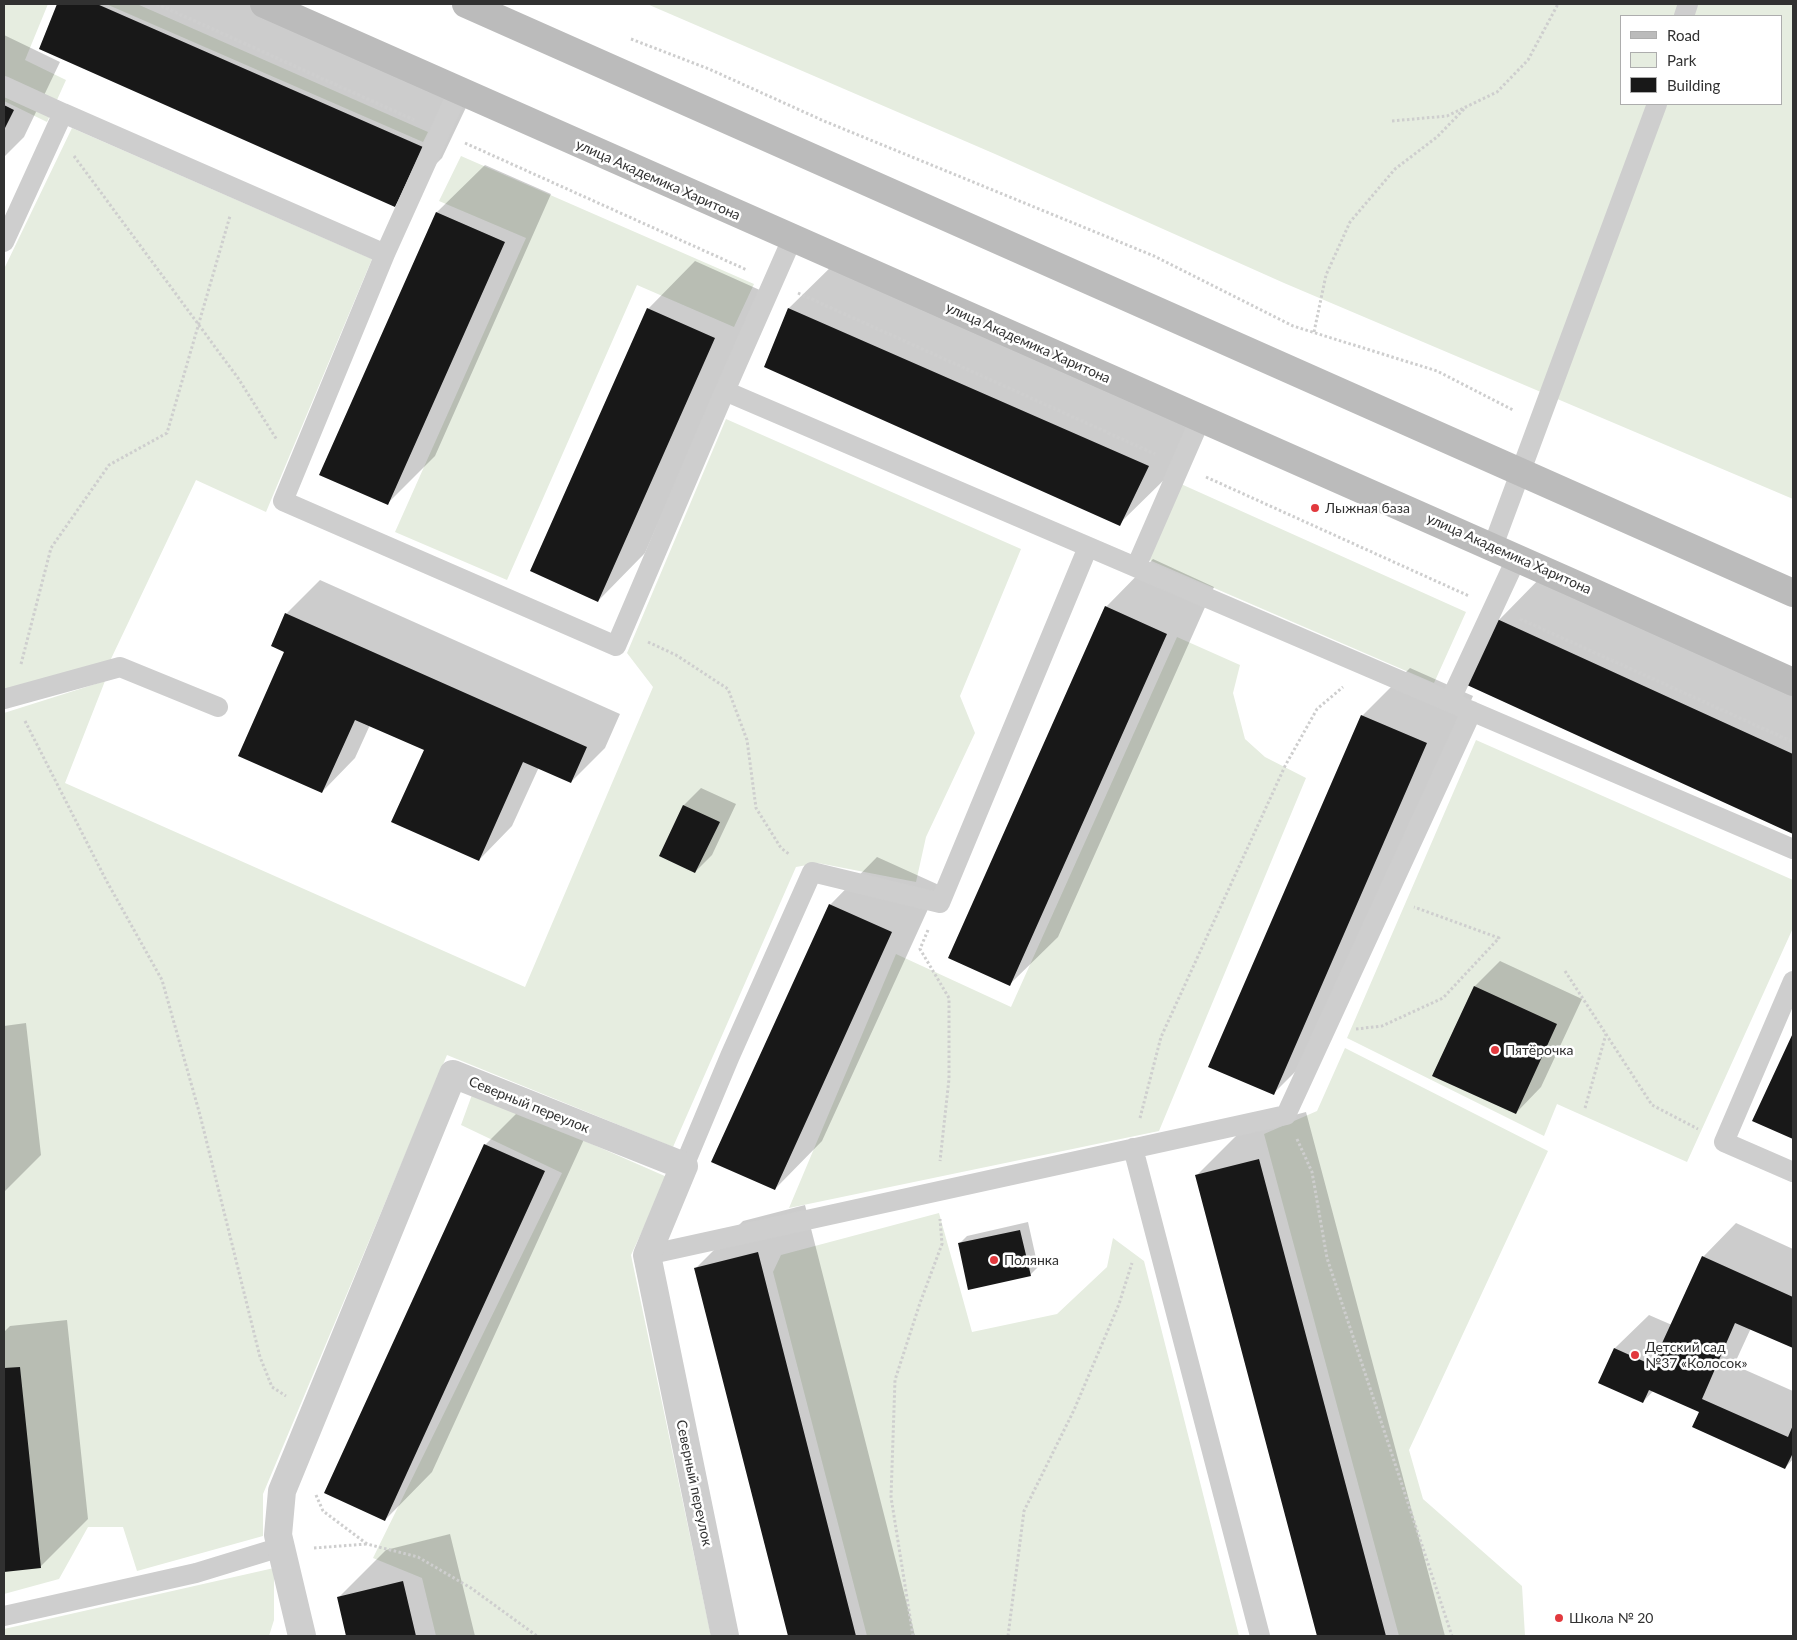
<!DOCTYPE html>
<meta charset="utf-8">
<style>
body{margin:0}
#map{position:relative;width:1797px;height:1640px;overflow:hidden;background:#fff;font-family:Lato,sans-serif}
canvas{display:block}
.frame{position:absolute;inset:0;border:5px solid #313131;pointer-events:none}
.legend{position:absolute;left:1620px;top:15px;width:162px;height:90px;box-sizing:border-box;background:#fff;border:1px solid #adadad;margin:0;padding:6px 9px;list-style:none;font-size:15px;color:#313131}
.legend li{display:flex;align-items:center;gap:10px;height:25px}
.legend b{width:25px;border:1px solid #adadad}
</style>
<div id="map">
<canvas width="1797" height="1640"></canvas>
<div class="frame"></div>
<ul class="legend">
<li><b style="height:6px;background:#bbb"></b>Road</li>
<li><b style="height:14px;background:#e6ede0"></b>Park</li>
<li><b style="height:14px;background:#181818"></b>Building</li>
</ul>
</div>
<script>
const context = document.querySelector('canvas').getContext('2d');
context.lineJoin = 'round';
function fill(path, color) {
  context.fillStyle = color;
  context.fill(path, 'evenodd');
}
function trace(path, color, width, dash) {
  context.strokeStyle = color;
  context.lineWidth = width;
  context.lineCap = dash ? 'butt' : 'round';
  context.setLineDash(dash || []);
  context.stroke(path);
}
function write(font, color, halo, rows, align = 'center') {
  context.font = font + ' Lato,sans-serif';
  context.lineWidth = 5;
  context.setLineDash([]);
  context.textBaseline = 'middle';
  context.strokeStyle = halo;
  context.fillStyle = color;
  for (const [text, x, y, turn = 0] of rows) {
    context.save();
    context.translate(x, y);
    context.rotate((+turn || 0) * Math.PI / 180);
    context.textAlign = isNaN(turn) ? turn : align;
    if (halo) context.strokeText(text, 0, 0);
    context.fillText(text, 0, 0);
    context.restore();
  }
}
fill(new Path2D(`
 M 4,4 L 48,4 L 25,60 L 66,80 L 47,122 L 4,101 Z
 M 106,4 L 137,4 L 428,132 L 423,142 Z
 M 647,4 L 1793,4 L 1793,499 L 1284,283 L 995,154 ZM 1621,16 L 1781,16 L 1781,104 L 1621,104 Z
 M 72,128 L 372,259 L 266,512 L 196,480 L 110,661 L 4,691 L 4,269 Z
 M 461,156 L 754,284 L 734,327 L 637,285 L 507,580 L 395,532 L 526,238 L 439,201 Z
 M 726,419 L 1021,549 L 960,696 L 975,733 L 926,837 L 916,882 L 818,863 L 796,867 L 673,1147 L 447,1055 L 263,1494 L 263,1536 L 137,1571 L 123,1527 L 88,1527 L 59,1579 L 4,1594 L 4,713 L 105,681 L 65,783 L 525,987 L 653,687 L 627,653 Z
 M 1181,484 L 1466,612 L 1434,683 L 1147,559 Z
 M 1177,637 L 1240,665 L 1233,693 L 1245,739 L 1265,757 L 1306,778 L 1159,1131 L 789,1208 L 896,954 L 1011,1007 Z
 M 1476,740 L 1793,880 L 1793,928 L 1687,1162 L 1557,1104 L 1544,1136 L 1347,1038 Z
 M 1345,1048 L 1548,1151 L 1409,1450 L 1423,1499 L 1522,1586 L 1525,1636 L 1399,1636 L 1264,1134 L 1317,1111 Z
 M 473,1092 L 667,1177 L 631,1255 L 711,1636 L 436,1636 L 422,1578 L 373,1558 L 562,1173 L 461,1125 Z
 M 939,1213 L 972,1332 L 1057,1314 L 1107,1267 L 1113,1238 L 1144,1261 L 1239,1636 L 867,1636 L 773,1272 L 781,1255 Z
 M 274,1568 L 274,1620 L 269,1636 L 4,1636 L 4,1629 Z`), '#e6ede0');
fill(new Path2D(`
 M 58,4 L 252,4 L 470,99 L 442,158 L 394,206 L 41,48 Z
 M 4,35 L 60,62 L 24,137 L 4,157 Z
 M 485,165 L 551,194 L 435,456 L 387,504 L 321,474 L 437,212 Z
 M 695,261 L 762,291 L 645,553 L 598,601 L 648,309 Z
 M 837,261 L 1195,418 L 1167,477 L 1119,524 L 766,366 L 789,308 Z
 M 1153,559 L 1214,587 L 1058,937 L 1010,984 L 1106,607 Z
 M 1546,572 L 1793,685 L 1793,833 L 1469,684 L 1499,620 Z
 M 320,580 L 620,714 L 605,748 L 571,782 L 539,767 L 512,826 L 479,860 L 425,749 L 370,725 L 355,758 L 322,792 L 286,651 L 286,614 Z
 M 1410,668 L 1473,696 L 1321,1046 L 1273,1094 L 1362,716 Z
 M 701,788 L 736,804 L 712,855 L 695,872 L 661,856 L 684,805 Z
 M 877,857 L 939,885 L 822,1141 L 775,1189 L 830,905 Z
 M 1500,961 L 1582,999 L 1541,1087 L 1516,1113 L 1475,986 Z
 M 26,1023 L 41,1155 L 4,1192 L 4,1026 Z
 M 1793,1036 L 1793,1138 L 1754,1120 Z
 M 533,1097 L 591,1124 L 432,1472 L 385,1520 L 485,1145 Z
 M 1306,1112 L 1445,1636 L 1318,1636 L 1196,1176 L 1244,1128 Z
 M 805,1205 L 915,1636 L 790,1636 L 696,1268 L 743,1221 Z
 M 1028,1222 L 1038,1267 L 1030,1275 L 959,1244 L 967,1236 Z
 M 1736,1223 L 1793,1249 L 1793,1347 L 1751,1328 L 1734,1365 L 1793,1391 L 1793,1459 L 1785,1468 L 1701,1411 L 1654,1390 L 1643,1402 L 1600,1383 L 1615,1348 L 1649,1315 L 1672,1325 L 1703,1257 Z
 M 67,1320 L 88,1519 L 40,1567 L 4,1570 L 4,1332 L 10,1326 Z
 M 450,1534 L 475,1636 L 347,1636 L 338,1598 L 386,1550 Z`), '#0003');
fill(new Path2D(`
 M 57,4 L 97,4 L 423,147 L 395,207 L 39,49 Z
 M 4,105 L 14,110 L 4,130 Z
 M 436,212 L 505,242 L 388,505 L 319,475 Z
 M 647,308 L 715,338 L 598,602 L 530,571 Z
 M 788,308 L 1149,466 L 1120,526 L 764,367 Z
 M 1105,606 L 1167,634 L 1010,986 L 948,958 Z
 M 285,613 L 587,747 L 571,783 L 523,762 L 479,861 L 391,822 L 424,750 L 355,720 L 322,793 L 238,756 L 284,652 L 271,646 Z
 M 1497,619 L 1793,754 L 1793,834 L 1467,685 Z
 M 1361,715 L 1427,743 L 1274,1095 L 1208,1067 Z
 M 683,805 L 720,822 L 695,873 L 659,856 Z
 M 829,904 L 892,932 L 775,1190 L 711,1162 Z
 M 1474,986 L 1557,1024 L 1516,1114 L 1432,1076 Z
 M 1793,1033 L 1793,1139 L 1752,1121 Z
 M 484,1144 L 545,1171 L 385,1521 L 324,1493 Z
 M 1259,1159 L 1386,1636 L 1317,1636 L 1195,1175 Z
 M 1020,1230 L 1031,1276 L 968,1290 L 958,1243 Z
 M 758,1252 L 856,1636 L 788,1636 L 694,1268 Z
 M 1702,1256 L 1793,1297 L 1793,1348 L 1735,1323 L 1702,1399 L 1788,1437 L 1793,1425 L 1793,1453 L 1785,1469 L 1692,1427 L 1699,1412 L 1649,1390 L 1643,1403 L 1598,1383 L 1614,1348 L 1652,1365 Z
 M 20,1367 L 41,1568 L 4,1572 L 4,1368 Z
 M 403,1581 L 416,1636 L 346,1636 L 337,1597 Z`), '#181818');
trace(new Path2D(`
 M 157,4 L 414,120
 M 631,39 L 709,69 L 824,121 L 1154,256 L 1293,326 L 1437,371 L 1513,410
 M 1392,121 L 1447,116 L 1497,92 L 1528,60 L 1558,4
 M 465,143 L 747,270
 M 74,156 L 238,378 L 277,440
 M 798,293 L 1155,454
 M 1314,332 L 1326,275 L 1350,222 L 1395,169 L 1437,137 L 1466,107
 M 1206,477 L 1469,596
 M 1520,619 L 1793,742
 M 648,642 L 676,655 L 728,689 L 747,740 L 756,808 L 781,848 L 789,854
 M 21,664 L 51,548 L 109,465 L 167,433 L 230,216
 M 25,721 L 106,880 L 162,980 L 200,1115 L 260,1357 L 272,1387 L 286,1396
 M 928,930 L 920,949 L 949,998 L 949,1079 L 940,1161
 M 1565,971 L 1652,1105 L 1698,1129
 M 1356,1029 L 1382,1026 L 1443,998 L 1499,938 L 1414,907
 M 1585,1108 L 1606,1034
 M 1140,1118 L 1161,1037 L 1285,766 L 1317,709 L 1343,687
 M 1297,1139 L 1312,1172 L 1327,1258 L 1452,1636
 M 316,1495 L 323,1511 L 367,1544 L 418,1557 L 471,1588 L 537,1636
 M 314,1548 L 367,1544
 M 913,1636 L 891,1497 L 895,1380 L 920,1303 L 942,1244 L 940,1219
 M 1008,1636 L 1024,1511 L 1074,1410 L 1119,1304 L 1132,1263`), '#cecece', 3, [2.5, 2.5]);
trace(new Path2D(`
 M 1684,16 L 1688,4
 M 4,86 L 63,113
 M 4,242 L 63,113 L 385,254 L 283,501 L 616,646 L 725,391 L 1793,849
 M 385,254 L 458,92
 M 725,391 L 792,239
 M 1493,546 L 1657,104
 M 1136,567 L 1201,418
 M 4,699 L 120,667 L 218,707
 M 1450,701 L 1517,557
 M 1793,981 L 1724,1142 L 1793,1172
 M 1133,1148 L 1260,1636
 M 684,1166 L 730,1056 L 812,872 L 940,903 L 1088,547
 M 647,1255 L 1286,1115 L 1472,711
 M 4,1616 L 196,1573 L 281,1547`), '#cecece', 20);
trace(new Path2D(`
 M 302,1636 L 278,1535 L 282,1491 L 453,1074 L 684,1166 L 647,1255 L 725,1636`), '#cecece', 28);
trace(new Path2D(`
 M 264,4 C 772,233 1285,452 1793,682
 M 466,4 L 1793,593`), '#bbb', 28);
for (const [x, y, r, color] of [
 [1315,508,5,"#e2393e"],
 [1495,1050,5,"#e2393e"],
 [994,1260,5,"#e2393e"],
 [1635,1355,5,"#e2393e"],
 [1559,1618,5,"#e2393e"]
]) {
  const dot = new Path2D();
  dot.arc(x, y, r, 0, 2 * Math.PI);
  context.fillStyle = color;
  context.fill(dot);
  trace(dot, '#fff', 2);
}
write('14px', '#313131', '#fff', [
 ["улица Академика Харитона",658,180,24],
 ["улица Академика Харитона",1028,343,24],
 ["улица Академика Харитона",1509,554,24],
 ["Северный переулок",529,1105,22],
 ["Северный переулок",694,1483,78]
]);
write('14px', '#313131', '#fff', [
 ["Лыжная база",1325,508],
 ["Пятёрочка",1505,1050],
 ["Полянка",1004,1260],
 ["Детский сад",1645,1347],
 ["№37 «Колосок»",1645,1363],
 ["Школа № 20",1569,1618]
], 'left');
</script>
